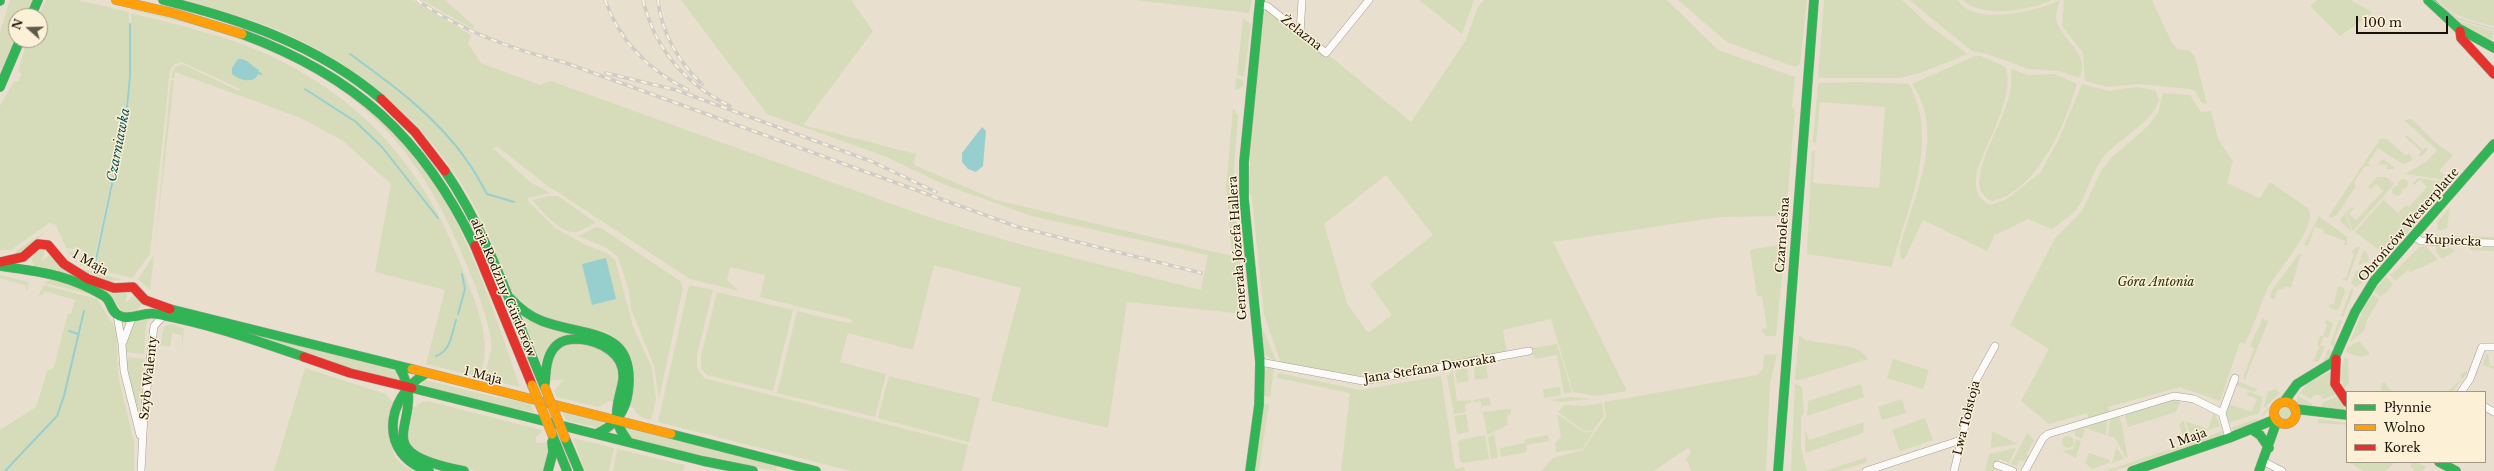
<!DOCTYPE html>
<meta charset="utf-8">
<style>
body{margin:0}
#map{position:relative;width:2494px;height:471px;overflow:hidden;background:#e8dfce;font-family:"Libre Baskerville",serif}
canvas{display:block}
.legend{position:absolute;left:2346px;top:391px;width:140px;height:72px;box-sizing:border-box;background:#fcf0d7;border:1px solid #a09784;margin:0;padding:5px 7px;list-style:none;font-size:12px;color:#171207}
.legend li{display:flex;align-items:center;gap:8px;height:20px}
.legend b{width:20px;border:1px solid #a09784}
.north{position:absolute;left:8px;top:8px;width:40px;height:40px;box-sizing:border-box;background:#fcf0d7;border:1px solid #a09784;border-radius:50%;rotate:290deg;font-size:11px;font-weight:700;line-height:16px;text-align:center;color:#171207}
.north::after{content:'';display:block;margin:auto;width:14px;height:18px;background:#605a4d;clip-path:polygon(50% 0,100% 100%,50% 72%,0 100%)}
.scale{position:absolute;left:2356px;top:16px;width:92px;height:18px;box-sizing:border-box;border:2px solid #171207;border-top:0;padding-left:5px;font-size:12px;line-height:14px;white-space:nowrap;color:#171207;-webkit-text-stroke:3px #fcf0d7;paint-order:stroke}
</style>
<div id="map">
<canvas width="2494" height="471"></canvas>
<ul class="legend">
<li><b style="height:5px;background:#30b455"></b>Płynnie</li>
<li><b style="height:5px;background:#ff9f0a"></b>Wolno</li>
<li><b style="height:5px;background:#e5322d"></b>Korek</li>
</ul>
<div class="north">N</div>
<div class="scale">100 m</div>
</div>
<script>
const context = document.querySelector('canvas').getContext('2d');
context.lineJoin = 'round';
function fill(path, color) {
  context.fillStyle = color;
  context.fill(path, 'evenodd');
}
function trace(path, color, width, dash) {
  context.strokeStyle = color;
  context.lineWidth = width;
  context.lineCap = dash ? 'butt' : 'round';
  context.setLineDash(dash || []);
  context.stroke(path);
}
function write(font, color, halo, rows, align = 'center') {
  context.font = font + ' "Libre Baskerville",serif';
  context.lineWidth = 3;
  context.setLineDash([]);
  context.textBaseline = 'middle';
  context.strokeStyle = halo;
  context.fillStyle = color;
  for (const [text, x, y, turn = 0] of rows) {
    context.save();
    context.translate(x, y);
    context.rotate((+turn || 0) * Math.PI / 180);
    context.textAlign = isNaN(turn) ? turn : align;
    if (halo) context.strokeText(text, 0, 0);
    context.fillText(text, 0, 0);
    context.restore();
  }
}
fill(new Path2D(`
 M 10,0 L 32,0 L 25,16 L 16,16 L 16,36 L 0,73 L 0,32 Z
 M 46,0 L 77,0 L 129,12 L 129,76 L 125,118 L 92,269 L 80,265 L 83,250 L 66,248 L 56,225 L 49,223 L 11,250 L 0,250 L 0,106 L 14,81 L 18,82 L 22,74 L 18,72 L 27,40 L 40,40 L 38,16 Z
 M 186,0 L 412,0 L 471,35 L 468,44 L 481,63 L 540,85 L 551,81 L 934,219 L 1015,243 L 1201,290 L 1208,255 L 1032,216 L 945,185 L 884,156 L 767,114 L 681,0 L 851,0 L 873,31 L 803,125 L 916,154 L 914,165 L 996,200 L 1232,256 L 1226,188 L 1233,108 L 1238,116 L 1233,183 L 1245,314 L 1127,302 L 1108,428 L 991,401 L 1021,288 L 934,265 L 913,350 L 848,333 L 840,362 L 886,374 L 875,417 L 777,393 L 797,311 L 847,323 L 853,322 L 850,319 L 760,297 L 765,275 L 730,267 L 727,280 L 739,291 L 690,279 L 544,183 L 498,147 L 493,148 L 530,182 L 550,193 L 528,198 L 527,200 L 555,228 L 588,246 L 605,252 L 615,259 L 633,326 L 652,368 L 656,400 L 651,420 C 643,418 636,416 634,408 L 628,406 C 630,396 634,384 634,374 C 634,316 548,335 517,299 C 505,285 500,262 493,245 C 487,229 478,213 470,198 C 431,128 363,69 291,36 C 258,20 221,11 186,0 Z
 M 422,0 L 445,0 L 474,26 L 473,29 Z
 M 1134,0 L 1252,0 L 1249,13 Z
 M 1419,0 L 1474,0 L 1462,34 Z
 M 1484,0 L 1667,0 L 1717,49 L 1715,49 L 1795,77 L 1792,107 L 1795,110 L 1786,216 L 1720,217 L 1553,242 L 1627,391 L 1596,396 L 1573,392 L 1551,319 L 1503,330 L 1507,353 L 1383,374 L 1358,376 L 1281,363 L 1264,315 L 1252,197 L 1248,192 L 1254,97 L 1265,8 L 1326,53 L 1411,122 L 1466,40 L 1478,7 ZM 1386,175 L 1433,235 L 1370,284 L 1392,315 L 1368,333 L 1347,303 L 1324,224 Z
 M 1678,0 L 1807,0 L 1800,64 L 1795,67 L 1727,42 Z
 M 1824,0 L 1902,0 L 1930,26 L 1968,54 L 1920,73 L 1900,78 L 1818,78 Z
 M 1909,0 L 1958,0 C 1973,27 2039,11 2060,0 C 2058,6 2056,12 2056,18 C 2059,39 2093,55 2079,78 L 2060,71 L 2029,69 L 1984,53 L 1972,51 Z
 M 1963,0 L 2052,0 C 2032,10 1980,19 1963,0 Z
 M 2064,0 L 2152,0 L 2172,43 L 2178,49 L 2190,51 L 2195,57 L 2207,104 L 2202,103 L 2195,91 L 2190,89 L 2139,84 L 2108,87 L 2085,81 L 2083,53 L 2062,26 Z
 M 2317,0 L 2350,0 L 2371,11 L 2371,14 L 2340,36 L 2310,6 Z
 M 2437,0 L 2494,0 L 2494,26 C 2473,22 2452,16 2437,0 Z
 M 132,7 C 171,18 213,26 251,40 C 265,45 278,53 292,60 C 304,66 318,71 330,78 C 441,142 481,273 520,387 L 486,379 C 484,367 493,355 491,340 C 486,309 472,278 460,249 C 394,90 290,45 131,10 Z
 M 131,13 C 178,25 229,36 273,57 C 370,104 428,175 465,275 C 477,308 494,343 479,377 L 426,364 L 445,290 L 375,272 L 391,184 L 343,141 L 301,118 L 175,72 L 174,78 L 171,78 L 175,67 L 182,64 L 239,91 L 240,89 L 182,62 L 175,64 L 170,70 L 150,254 L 132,278 L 95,269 L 127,118 L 131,76 Z
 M 2447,13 L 2462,22 L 2494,31 L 2492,40 C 2481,37 2448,23 2447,13 Z
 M 1243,19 L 1251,24 L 1244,77 L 1237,75 Z
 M 1975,56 L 1981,56 L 2005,67 C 2017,90 1986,146 1977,170 C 1975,186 1974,198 1991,205 L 2007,199 L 2040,173 L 2058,141 L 2082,84 L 2109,91 L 2137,87 L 2156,91 L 2159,101 C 2150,125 2122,136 2105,155 C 2092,170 2089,191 2078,207 C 2071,216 2061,222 2052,229 L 2028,219 L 1995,235 L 1987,251 L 1923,220 L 1904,260 L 1900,257 L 1900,248 C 1913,197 1947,134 1912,84 Z
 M 2011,69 L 2028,75 L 2055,74 L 2077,84 C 2065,124 2039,189 1993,201 L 1987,199 L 1980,190 C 1974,155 2017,110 2011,69 Z
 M 1236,78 L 1243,80 L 1244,84 L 1241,88 L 1235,90 Z
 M 171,80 L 174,80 L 150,290 L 138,279 L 154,255 Z
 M 1861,82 L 1909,84 C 1941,142 1906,209 1892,267 L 1807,254 L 1812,151 L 1815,151 L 1813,183 L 1879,188 L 1885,107 L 1820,102 L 1816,143 L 1813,143 L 1818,83 Z
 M 2163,93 L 2190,95 L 2201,112 L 2211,111 L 2218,139 L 2233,161 L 2227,183 L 2260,198 L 2270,182 L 2309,209 C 2317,229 2274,274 2266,292 C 2259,309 2253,327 2245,344 L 2240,342 L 2220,401 L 2180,387 L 2108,407 L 2110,413 L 2089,419 L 2087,413 L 2049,424 L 2021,401 L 2049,349 L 2010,325 L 2055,238 L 2082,211 L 2101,171 L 2111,158 L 2148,126 L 2158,113 Z
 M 2412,119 L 2436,143 L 2453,155 L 2439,171 L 2453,181 L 2405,174 L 2426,162 L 2437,150 L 2404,120 Z
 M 2407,135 L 2423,150 L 2426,147 L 2428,149 L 2421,157 L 2419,155 L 2421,151 L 2405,137 Z
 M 2380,139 L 2387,139 L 2406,156 L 2409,153 L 2412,158 L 2411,161 L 2403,164 L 2378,148 L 2368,163 L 2371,166 L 2365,166 L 2354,182 L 2356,186 L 2337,215 L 2331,218 L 2329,216 L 2332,211 Z
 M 2383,159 L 2394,167 L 2394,169 L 2386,169 L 2388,165 L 2378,164 Z
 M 2377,177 L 2386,177 L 2394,184 L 2353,231 L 2346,214 L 2352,207 L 2354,208 L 2349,214 L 2356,220 L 2383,191 L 2376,184 L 2371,189 L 2368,187 Z
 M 2418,178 L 2451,183 L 2390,252 L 2382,252 L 2355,232 L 2387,196 L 2384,200 L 2398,213 L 2406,205 L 2409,207 L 2427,187 L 2420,180 L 2414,185 L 2412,184 Z
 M2398 184a5 5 0 1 1 10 0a5 5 0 1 1-10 0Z
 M2392 191a5 5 0 1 1 10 0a5 5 0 1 1-10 0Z
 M 549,196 L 558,196 L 596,223 C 589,225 583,230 577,232 C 562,235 541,210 532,200 Z
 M 2350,204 L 2345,214 L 2352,232 L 2340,221 Z
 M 2450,207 L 2447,228 L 2438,231 L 2437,222 Z
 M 2319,216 L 2347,237 L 2347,245 L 2344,245 L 2345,241 L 2323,233 L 2324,230 L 2315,227 L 2308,245 L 2304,245 Z
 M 596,227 L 601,228 L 680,281 L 683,287 L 659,399 L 654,366 L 631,309 L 629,291 L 618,257 L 607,248 L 578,236 Z
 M 45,232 C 43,236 22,252 17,255 L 16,251 Z
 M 2438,234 L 2439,236 L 2494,237 L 2494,239 L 2436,238 L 2435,236 Z
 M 1785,244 L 1776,336 L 1766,336 L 1761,329 L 1767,328 L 1762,296 L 1757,296 L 1750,252 L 1753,249 Z
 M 2426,246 L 2438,260 L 2410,272 L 2408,270 L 2395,281 L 2389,274 L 2392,274 L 2419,247 Z
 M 2436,246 L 2451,248 L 2461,257 L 2455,251 L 2442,259 L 2436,252 Z
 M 2356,247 L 2360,247 L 2347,281 L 2340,278 L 2346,278 L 2354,254 L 2351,252 Z
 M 2470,247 L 2494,247 L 2494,251 L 2470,250 Z
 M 39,248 L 45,249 L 42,261 L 52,253 L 101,288 L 115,293 L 127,292 L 126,303 L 134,295 L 136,295 L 141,303 C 139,312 131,315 123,312 L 110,295 L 36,269 L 31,259 Z
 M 2364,250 L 2368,254 L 2369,261 L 2358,265 Z
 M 67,251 L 77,254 L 77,263 Z
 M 2301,254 L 2291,288 L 2285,286 L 2283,290 L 2278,289 L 2274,300 L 2270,298 L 2272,290 L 2299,254 Z
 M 2367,267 L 2362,283 L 2356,287 L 2351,283 L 2356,271 Z
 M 79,268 L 123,280 L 105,281 Z
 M 0,275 L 28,282 L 28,290 L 26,290 L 27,286 L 0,278 Z
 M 2386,276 L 2393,285 L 2381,297 L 2374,291 Z
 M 54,278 L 68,281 L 98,296 L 44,283 Z
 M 44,285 L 97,299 L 116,329 L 118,375 L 134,442 L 134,471 L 0,471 L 0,430 L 36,407 L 47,371 L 53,368 L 55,363 L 68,313 L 71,314 L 75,300 L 44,291 L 43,295 L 38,296 Z
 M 689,285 L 713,290 L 697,355 L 697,368 L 704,378 L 968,445 L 962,471 L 851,471 L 658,422 Z
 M 2338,286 L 2344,288 L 2345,292 L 2339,308 L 2336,310 L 2329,307 L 2330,304 L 2334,304 Z
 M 2351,289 L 2354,290 L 2343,317 L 2341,316 Z
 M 717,292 L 793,310 L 773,391 L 707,375 L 701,368 L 701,356 Z
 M 2373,294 L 2379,300 L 2368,318 L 2364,331 L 2350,342 L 2363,310 Z
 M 521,313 L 595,337 L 623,360 L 578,336 L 544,356 L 541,363 Z
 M 150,316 L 146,325 L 144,354 L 125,352 L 125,344 L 133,321 Z
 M 2263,318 L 2268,322 L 2245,379 L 2243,378 L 2254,348 L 2250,346 Z
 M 2326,319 L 2333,324 L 2328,338 L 2324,336 L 2320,345 L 2325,347 L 2319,361 L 2311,362 L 2315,358 L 2319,346 L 2317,344 L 2320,336 L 2323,336 L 2327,325 L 2325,323 Z
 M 2339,320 L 2342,321 L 2335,338 L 2336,348 L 2330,345 Z
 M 1260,322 L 1275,358 L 1275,361 L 1264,354 Z
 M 171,324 L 184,329 L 182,349 L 182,335 L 172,333 L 170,347 L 160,345 L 164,327 Z
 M 1799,336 C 1803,337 1806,341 1811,341 C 1828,345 1858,342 1868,359 C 1858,362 1800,381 1796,380 L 1795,378 Z
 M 267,338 L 390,368 L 399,374 L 404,382 L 340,366 L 266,341 Z
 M 2359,341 L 2370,354 C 2363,358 2355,356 2346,352 L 2347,348 Z
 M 574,342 C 593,346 620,350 620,375 C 620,383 616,394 614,402 L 609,401 L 598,407 L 557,397 L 554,391 L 563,380 L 549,380 C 547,360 555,347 574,342 Z
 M 1557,344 L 1572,392 L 1564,394 L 1557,355 L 1535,359 L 1532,348 Z
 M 2328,349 L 2334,352 L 2326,362 L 2289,387 L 2297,379 L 2323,362 Z
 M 2494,352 L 2488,354 L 2490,366 L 2494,366 L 2494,369 L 2483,365 L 2486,354 Z
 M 1777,354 L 1770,384 L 1766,471 L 1691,471 L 1686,458 L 1691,454 L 1689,447 L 1654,471 L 1541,471 L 1553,458 L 1583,450 L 1606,416 L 1604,402 L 1757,375 L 1763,369 L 1764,355 Z
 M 124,357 L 145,359 L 139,410 L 137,411 Z
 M 2344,358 L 2348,359 L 2349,383 L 2344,389 L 2340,375 Z
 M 1893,359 L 1929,370 L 1923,389 L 1887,378 Z
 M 1486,365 L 1488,378 L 1475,380 L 1474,367 Z
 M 1268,367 L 1274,368 L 1270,398 L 1264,395 L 1264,373 Z
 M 305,368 L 386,394 C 388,397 392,400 393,404 C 397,429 378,460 417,471 L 274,471 Z
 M 1467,368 L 1469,381 L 1457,383 L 1455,370 Z
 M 1453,370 L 1457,401 L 1471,400 L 1471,403 L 1465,404 L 1466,412 L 1454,414 L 1447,377 Z
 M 2330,372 L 2338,394 L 2323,399 L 2320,395 L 2315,395 L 2311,399 L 2300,393 L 2307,384 Z
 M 2464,372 L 2468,372 L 2452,392 L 2447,392 L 2462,379 L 2460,375 Z
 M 1278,373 L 1361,390 L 1441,376 L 1455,469 L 1464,467 L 1465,471 L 1341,471 L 1350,393 L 1277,378 Z
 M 889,376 L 980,398 L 969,442 L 878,418 Z
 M 425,380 L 495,397 L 530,403 L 534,412 L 500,406 L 423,387 L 422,383 Z
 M 2239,382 L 2258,389 L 2254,392 L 2236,385 Z
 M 2384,382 L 2392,392 L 2382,392 L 2381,384 Z
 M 1795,383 L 1802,387 L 1804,414 L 1801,417 L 1801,448 L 1807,471 L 1791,471 Z
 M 1861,384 L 1864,397 L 1807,416 L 1808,401 Z
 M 1560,387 L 1561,395 L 1544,398 L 1543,389 Z
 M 2276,389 L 2280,393 L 2263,409 L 2268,391 Z
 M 2287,389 L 2289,390 L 2262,416 L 2263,413 Z
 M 2248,391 L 2263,397 L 2259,413 L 2228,423 L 2226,414 L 2229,404 L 2252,412 L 2257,399 L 2247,395 Z
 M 2298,396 L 2311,403 L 2315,409 L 2300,407 L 2297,402 Z
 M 2340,396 L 2347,405 L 2346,410 L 2319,409 L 2323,402 Z
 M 1489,397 L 1491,405 L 1481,406 L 1481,401 L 1474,402 L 1473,400 Z
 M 1570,397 L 1592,399 L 1560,402 L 1549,400 Z
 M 1902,399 L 1906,413 L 1882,420 L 1878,407 Z
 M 2173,400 L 2179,400 L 2180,403 L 2176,412 L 2128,427 L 2125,417 L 2127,414 Z
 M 428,401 L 541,430 L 542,432 L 536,437 L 536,443 L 548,442 L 549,453 L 544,471 L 475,471 L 428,459 L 415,453 L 406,441 L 410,405 L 415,407 L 422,402 Z
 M 1602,403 L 1604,416 L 1593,430 L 1584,431 L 1558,412 L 1564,405 L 1584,406 Z
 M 1264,404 L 1269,404 L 1259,471 L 1254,471 Z
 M2279 413a6 6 0 1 1 12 0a6 6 0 1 1-12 0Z
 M 1511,409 L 1511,414 L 1507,415 L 1508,425 L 1487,435 L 1483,412 Z
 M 562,411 L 601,421 L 603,425 L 598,428 L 566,420 Z
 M 2214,412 L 2220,426 L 2191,436 L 2185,421 L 2208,429 Z
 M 1466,414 L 1469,432 L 1457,434 L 1454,416 Z
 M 1557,414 L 1583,432 L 1594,431 L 1582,449 L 1556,452 L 1555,443 L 1561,437 Z
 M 2119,417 C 2123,422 2125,448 2128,457 L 2126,458 L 2115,438 L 2108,436 L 2110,419 Z
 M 1925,418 L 1933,440 L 1900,451 L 1892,430 Z
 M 2259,418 L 2252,424 L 2234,430 L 2230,428 Z
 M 2318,419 L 2346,423 L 2347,425 L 2318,423 Z
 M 2107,420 L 2106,435 L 2085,428 L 2082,439 L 2075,436 L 2075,430 Z
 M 2183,420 L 2189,437 L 2184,438 L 2179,425 Z
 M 1864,422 L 1863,433 L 1805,453 L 1805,430 L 1809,440 Z
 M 619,426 L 777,464 L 776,471 L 728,463 L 631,439 Z
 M 1992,430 L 1992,431 L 2018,444 L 1991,448 Z
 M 2223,431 L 2221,435 L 2114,471 L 2105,471 Z
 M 2027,433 L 2034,440 L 2026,455 L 2030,456 L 2026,462 L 2019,460 L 2017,466 L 2011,464 Z
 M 1494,434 L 1498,458 L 1491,459 L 1488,437 Z
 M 1485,435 L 1489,459 L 1464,463 L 1460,461 L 1458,443 L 1460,440 Z
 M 1548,435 L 1549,441 L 1526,445 L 1527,452 L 1501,457 L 1500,448 L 1525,443 L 1525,439 Z
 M2062 442a6 6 0 1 1 12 0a6 6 0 1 1-12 0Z
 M 573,438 L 614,448 L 609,471 L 585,471 Z
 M 2076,439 L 2081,441 L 2076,458 L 2062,451 L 2073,449 Z
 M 2116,447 L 2124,459 L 2112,463 Z
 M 2016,448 L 2009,463 L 1999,459 L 1994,471 L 1985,471 L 1989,454 Z
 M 617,449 L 685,465 L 683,471 L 613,471 Z
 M 2089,453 L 2110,460 L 2109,463 L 2092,469 L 2085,463 Z
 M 1866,457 L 1867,462 L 1839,471 L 1825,471 Z
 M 2348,462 L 2391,462 L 2394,463 L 2385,471 L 2364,471 Z
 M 2413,462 L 2426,466 L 2423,471 L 2413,471 L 2414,469 L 2410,467 Z`), '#d6dcb9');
fill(new Path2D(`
 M 238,59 C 248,58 251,66 259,70 C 258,85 240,81 232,74 L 232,68 Z
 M 982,127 L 986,131 L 983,166 L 976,172 L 968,169 L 962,162 L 962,153 Z
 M 606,258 L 616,299 L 592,305 L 582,264 Z`), '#97cfcf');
trace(new Path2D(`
 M 350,54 C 393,85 438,118 468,162 C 475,172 481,183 487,194 L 514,202
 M 259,73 L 261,74
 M 305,89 L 356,122 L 382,147 L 438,218
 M 95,264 L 126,118 L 130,76 L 130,24
 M 458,314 L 465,289 L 462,274
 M 69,331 L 78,334
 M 436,356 C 451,351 452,333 456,320
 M 5,471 L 57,416 L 64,396 L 84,311`), '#97cfcf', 2);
const street = new Path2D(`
 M 1259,5 L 1267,6 L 1326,53 L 1369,0
 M 1300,33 L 1302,0
 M 2413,236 L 2421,241 L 2494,243
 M 117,315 L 122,344 L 124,371 L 140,435
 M 123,342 L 132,318
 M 1260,362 L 1363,381 L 1529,351
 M 2461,392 L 2470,379 L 2482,347 L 2494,347
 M 2485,407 L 2494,412
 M 2229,438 L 2222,413 L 2235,378
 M 2263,461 L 2282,471
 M 1997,465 L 2013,471
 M 141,471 L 144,414 L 154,326 L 164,315
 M 1866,471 L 1961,440
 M 1954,471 L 1976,380 L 1995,346
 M 2025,471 L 2043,438 L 2048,434 L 2174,396 L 2194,399 L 2222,413`);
const fast = new Path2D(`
 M 0,0 L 0,1
 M 163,0 C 243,20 317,45 381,99
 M 2428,0 L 2458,28 L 2494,48
 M 31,16 L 38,0
 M 242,34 C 355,76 423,137 475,246
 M 0,87 L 20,40
 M 445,171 C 490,237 514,315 545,388
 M 0,266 C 40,272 68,274 104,296 C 112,301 110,312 120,316 C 132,321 144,311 156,314 C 207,323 255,340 304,357
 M 510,298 C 519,308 529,316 542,321 C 587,338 637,327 628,393 C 625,414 614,426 596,434
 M 170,309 L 412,369
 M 399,367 C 433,422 355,450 464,471
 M 425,374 C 385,398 378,455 429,471
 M 545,383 C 546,371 546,358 554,348 C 560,340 569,339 579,339 C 601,341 626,354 623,380 C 621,393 615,406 617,419 C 618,428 623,434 628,441
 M 412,388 L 703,461 L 753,471
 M 2284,402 L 2297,384 L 2333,362 L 2355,312 L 2374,281 L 2494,144
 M 2295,409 L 2347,415
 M 2251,429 L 2260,435 L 2269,448
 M 552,434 L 567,471
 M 671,434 L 816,471
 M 565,438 L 579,471
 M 2439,462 L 2456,471
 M 548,471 L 553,452 L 552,442
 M 1250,471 L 1259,405 L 1260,362 L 1244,199 L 1244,162 L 1260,0
 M 1778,471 L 1814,0
 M 2132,471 L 2229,438 L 2276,419
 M 2259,471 L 2277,421`);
const slow = new Path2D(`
 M 116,0 L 173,13 L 242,34
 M 412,369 L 671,434
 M2274 413a11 11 0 1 1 22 0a11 11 0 1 1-22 0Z`);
const jam = new Path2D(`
 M 2460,31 L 2461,38 L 2494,74
 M 381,99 L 415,132 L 445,171
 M 475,246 L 532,385
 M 0,262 L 23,257 L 38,244 L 48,245 L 64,264 L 88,279 L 114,288 L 133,287 L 145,300 L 170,309
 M 304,357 L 350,373 L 412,388
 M 2336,359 L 2335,384 L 2347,402`);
trace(street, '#a59f92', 8);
trace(fast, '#a59f92', 10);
trace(slow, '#a59f92', 10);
trace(jam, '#a59f92', 10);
trace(street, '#fcfaf8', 7);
trace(fast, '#30b455', 9);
trace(slow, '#ff9f0a', 9);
trace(jam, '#e5322d', 9);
trace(new Path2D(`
 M 2433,0 L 2459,19 L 2494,29`), '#cfccc7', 1);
const rail = new Path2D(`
 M 417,0 C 461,31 511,49 563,62 L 1018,227 L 1201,273
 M 605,0 C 620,42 648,70 688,90
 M 643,0 C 655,49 685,84 730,106
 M 658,0 C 661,32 679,63 702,84
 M 606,73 L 676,90 L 873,162 L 936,192`);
trace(rail, '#cfccc7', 3.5);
trace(rail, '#fcf0d7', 2, [6]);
const slowBridge = new Path2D(`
 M 532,385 L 552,434
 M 545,388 L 565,438`);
trace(slowBridge, '#a59f92', 10, []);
trace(slowBridge, '#ff9f0a', 9);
write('12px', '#171207', '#fcf0d7', [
 ["Żelazna",1301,33,38],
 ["Obrońców Westerplatte",2409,225,-49],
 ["Czarnoleśna",1783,235,-86],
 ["Kupiecka",2453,241,3],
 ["Generała Józefa Hallera",1238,248,-94],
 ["1 Maja",90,263,29],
 ["aleja Rodziny Gürtlerów",503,288,67],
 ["Jana Stefana Dworaka",1430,369,-9],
 ["1 Maja",483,376,14],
 ["Szyb Walenty",149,378,-84],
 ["Lwa Tołstoja",1967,418,-76],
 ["1 Maja",2188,439,-19]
]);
write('italic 12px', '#243104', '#fcf0d7', [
 ["Góra Antonia",2156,283]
]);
write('italic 13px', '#025258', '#fcf0d7', [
 ["Czarniawka",119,145,-79]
]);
</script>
